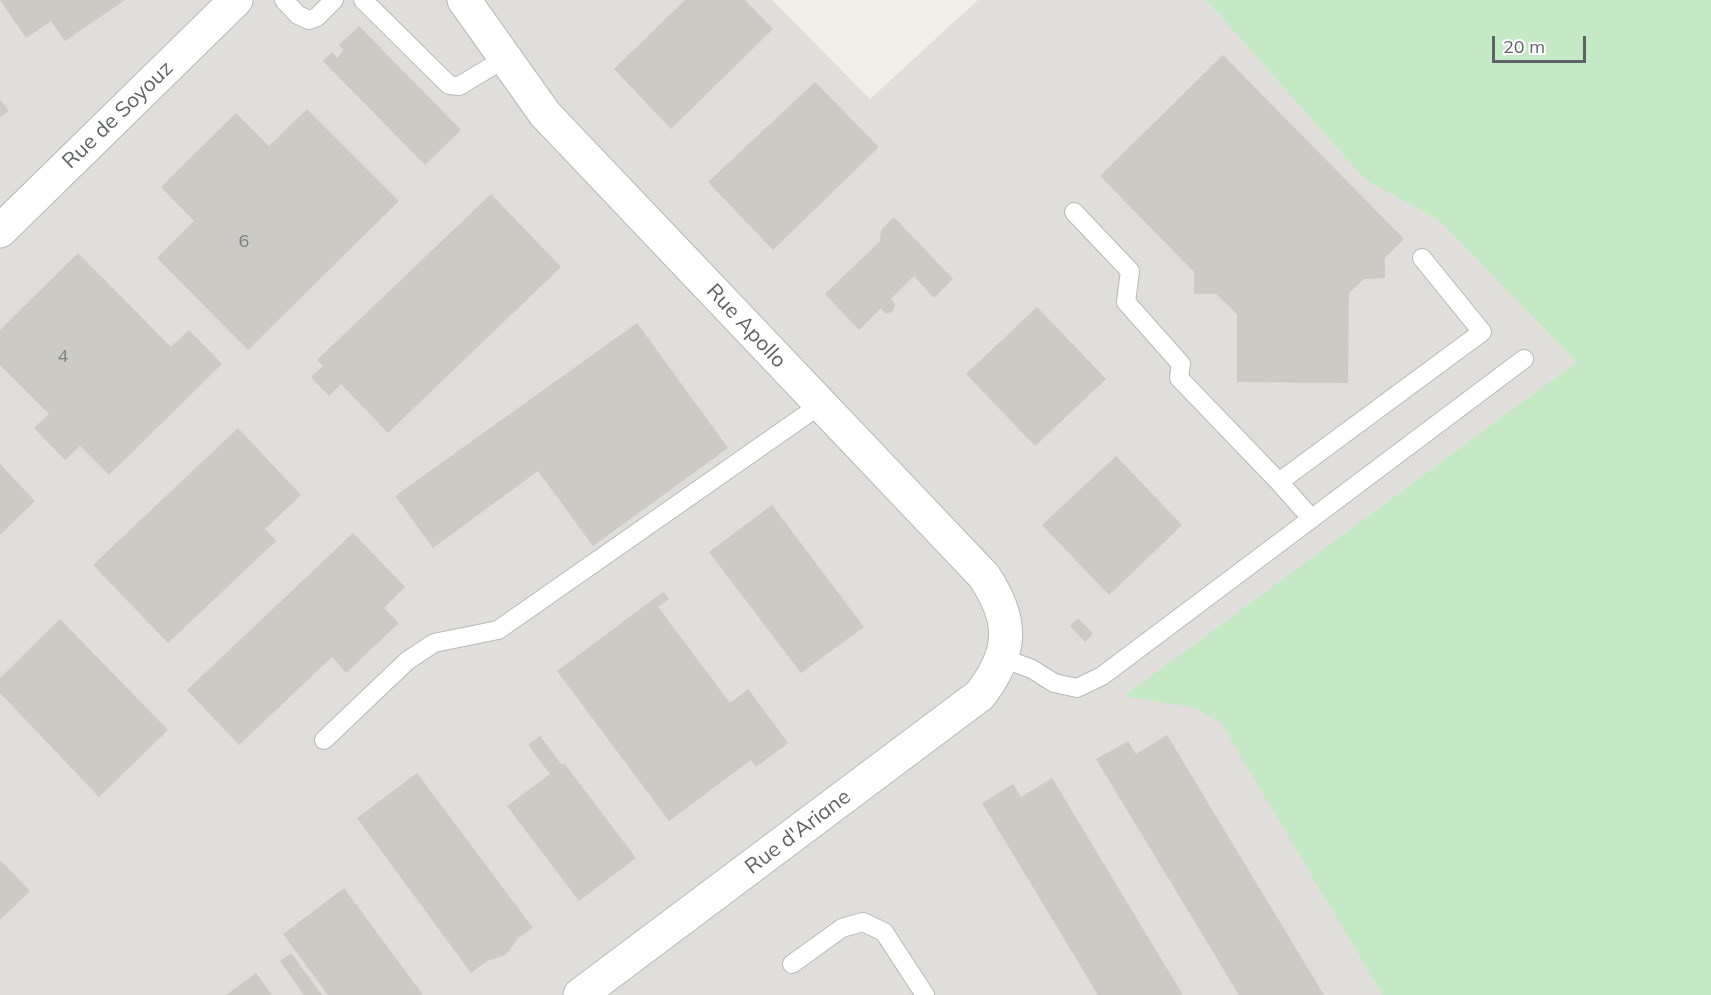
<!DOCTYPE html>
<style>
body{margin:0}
#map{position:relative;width:1711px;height:995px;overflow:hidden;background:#f1efe8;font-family:Mulish,sans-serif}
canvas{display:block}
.scale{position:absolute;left:1492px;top:36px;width:94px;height:27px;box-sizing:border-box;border:3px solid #5f6368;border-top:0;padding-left:8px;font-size:18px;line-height:21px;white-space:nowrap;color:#5f6368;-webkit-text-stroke:4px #fff;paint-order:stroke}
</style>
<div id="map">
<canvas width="1711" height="995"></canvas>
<div class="scale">20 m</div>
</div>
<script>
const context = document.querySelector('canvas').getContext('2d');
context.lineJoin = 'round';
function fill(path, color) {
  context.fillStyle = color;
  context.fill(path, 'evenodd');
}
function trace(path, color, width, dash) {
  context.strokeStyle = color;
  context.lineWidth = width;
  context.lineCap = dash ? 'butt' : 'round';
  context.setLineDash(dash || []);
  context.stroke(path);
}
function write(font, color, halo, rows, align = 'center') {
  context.font = font + ' Mulish,sans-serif';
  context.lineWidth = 4.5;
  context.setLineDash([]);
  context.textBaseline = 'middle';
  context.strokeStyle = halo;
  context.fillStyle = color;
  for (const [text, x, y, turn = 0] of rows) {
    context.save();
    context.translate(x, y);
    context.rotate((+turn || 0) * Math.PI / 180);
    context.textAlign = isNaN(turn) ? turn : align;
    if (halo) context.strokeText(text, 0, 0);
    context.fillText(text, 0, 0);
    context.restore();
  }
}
fill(new Path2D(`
 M 0,0 L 772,0 L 870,99 L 978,0 L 1206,0 L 1365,180 L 1438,220 L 1576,362 L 1181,654 L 1382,995 L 0,995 Z`), '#e0deda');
fill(new Path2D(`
 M 1206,0 L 1711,0 L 1711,995 L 1382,995 L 1221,723 L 1191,707 L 1124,696 L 1576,362 L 1438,220 L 1365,180 Z`), '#c5e8c5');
fill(new Path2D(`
 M 0,0 L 125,0 L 65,41 L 51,21 L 26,38 Z
 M 685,0 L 745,0 L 773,29 L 671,129 L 614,69 Z
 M 359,26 L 461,130 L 425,165 L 323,61 L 332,52 L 337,58 L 344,50 L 339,45 Z
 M 1223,55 L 1404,239 L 1385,258 L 1385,278 L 1364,279 L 1349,293 L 1348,383 L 1237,382 L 1237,314 L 1216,294 L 1194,294 L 1194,272 L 1100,176 Z
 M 815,82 L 879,147 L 773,250 L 708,182 Z
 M 0,99 L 9,111 L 0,117 Z
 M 307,109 L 399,201 L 248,350 L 157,258 L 194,221 L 161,187 L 236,113 L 269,146 Z
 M 491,194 L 561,267 L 388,433 L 341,384 L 329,396 L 311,377 L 323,366 L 317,360 Z
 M 894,217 L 953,279 L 934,298 L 914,276 L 891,299 L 895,304 L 893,311 L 886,314 L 881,308 L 859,330 L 825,294 L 880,241 L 881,230 Z
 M 78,253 L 171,347 L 189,330 L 222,364 L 109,475 L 80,446 L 65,460 L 34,428 L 49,414 L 0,365 L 0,330 Z
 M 1037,307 L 1106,379 L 1035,446 L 966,374 Z
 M 637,323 L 728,448 L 593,546 L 538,471 L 433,548 L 395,496 Z
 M 238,428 L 301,495 L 265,529 L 276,541 L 168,643 L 93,565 Z
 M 1116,456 L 1182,525 L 1109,595 L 1042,525 Z
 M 0,464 L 35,501 L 0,535 Z
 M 772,505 L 864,627 L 801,673 L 709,552 Z
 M 353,533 L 405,587 L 384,608 L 399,623 L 346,673 L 332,657 L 239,745 L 187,690 Z
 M 663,592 L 669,599 L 658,607 L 730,703 L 748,689 L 788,743 L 756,767 L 751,760 L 669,821 L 557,671 Z
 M 1078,618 L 1093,634 L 1085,642 L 1070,626 Z
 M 60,619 L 168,730 L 99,797 L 0,693 L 0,678 Z
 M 1167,735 L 1324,995 L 1239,995 L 1096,759 L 1128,741 L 1136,754 Z
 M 540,736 L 562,765 L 564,763 L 636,858 L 579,901 L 507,806 L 550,774 L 528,745 Z
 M 417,773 L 533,928 L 518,938 L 506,955 L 487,961 L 471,973 L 357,818 Z
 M 1052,778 L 1183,995 L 1098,995 L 982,803 L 1013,784 L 1021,797 Z
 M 0,860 L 30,891 L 0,920 Z
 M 344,888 L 423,995 L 328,995 L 283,934 Z
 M 291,953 L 322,995 L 304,995 L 280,961 Z
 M 256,973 L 272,995 L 226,995 Z`), '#cccac5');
const service = new Path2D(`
 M 284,0 L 298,15 L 309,20 L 317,17 L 334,0
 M 363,0 L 449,85 L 459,86 L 504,59
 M 1074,212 L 1130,271 L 1126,302 L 1181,364 L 1179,378 L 1279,482 L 1482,332 L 1422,258
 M 1279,482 L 1311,518
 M 1002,658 L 1032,669 L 1054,683 L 1077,688 L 1102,676 L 1524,359
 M 324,740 L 407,661 L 434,643 L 498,630 L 820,405
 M 792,964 L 842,928 L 863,922 L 884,932 L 925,995`);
const minor = new Path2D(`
 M 464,0 L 545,114 L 984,576 C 1014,621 1013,652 980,695 L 580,995
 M 0,231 L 236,0`);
trace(service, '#b5b8bc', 20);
trace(minor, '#b5b8bc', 35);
trace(service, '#fff', 18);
trace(minor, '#fff', 33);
write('18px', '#7a7d7f', null, [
 ["6",244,242],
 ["4",63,357]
]);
write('21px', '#5f6368', '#fff', [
 ["Rue de Soyouz",118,115,-44],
 ["Rue Apollo",746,326,47],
 ["Rue d'Ariane",798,832,-37]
]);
</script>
